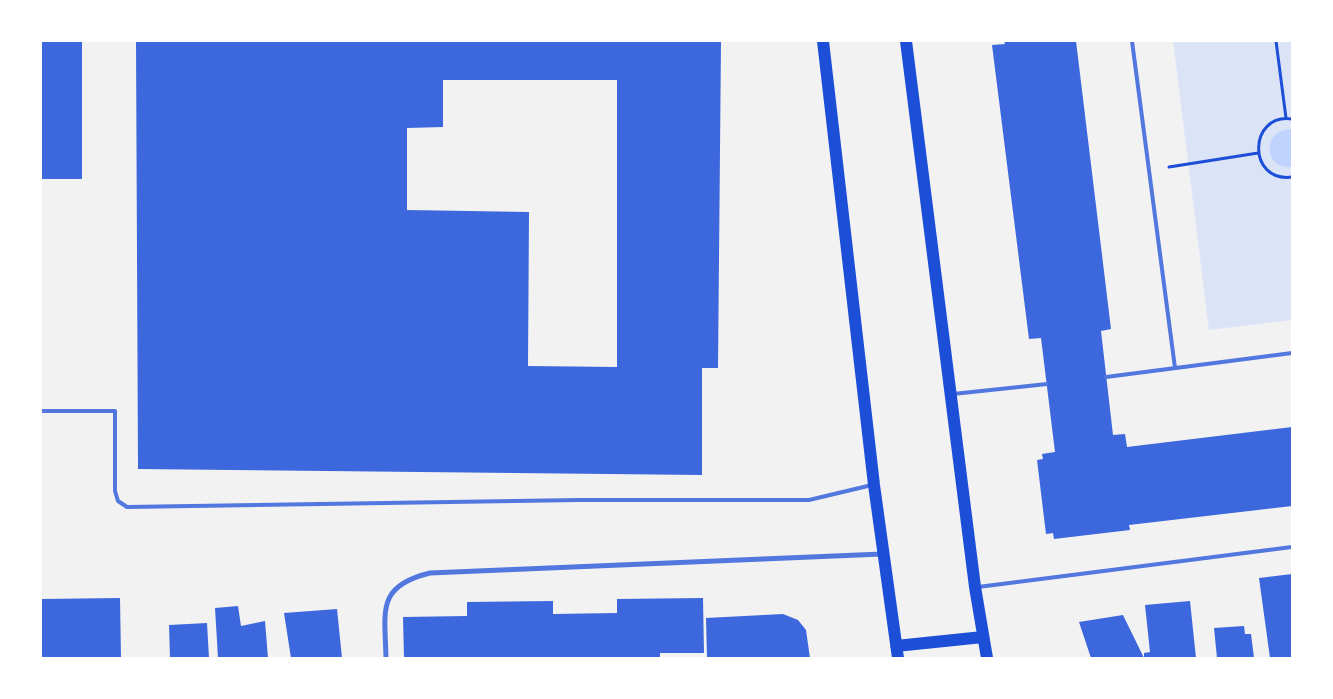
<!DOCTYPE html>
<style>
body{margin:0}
#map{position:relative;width:1333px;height:699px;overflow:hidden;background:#f2f2f2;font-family:Commissioner,sans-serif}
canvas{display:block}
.frame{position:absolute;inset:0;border:42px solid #fff;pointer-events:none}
</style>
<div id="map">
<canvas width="1333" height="699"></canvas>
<div class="frame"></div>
</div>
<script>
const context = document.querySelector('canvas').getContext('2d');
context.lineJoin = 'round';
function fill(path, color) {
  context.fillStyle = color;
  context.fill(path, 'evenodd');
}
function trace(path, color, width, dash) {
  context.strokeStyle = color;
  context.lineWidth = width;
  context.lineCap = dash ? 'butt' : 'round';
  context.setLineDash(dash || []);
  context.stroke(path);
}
fill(new Path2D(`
 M 1173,41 L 1292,41 L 1292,320 L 1209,330 Z`), '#dbe4f7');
fill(new Path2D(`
 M 1292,129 L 1292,167 C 1263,170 1261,129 1292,129 Z`), '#bfd3fe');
fill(new Path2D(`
 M 41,41 L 82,41 L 82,179 L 41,179 Z
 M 136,41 L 721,41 L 718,368 L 702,368 L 702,475 L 138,469 ZM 443,80 L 617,80 L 617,367 L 528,366 L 529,212 L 407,210 L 407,128 L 443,127 Z
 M 1004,41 L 1076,41 L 1111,329 L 1101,331 L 1113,435 L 1125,434 L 1127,447 L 1292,427 L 1292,506 L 1129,525 L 1130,530 L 1054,539 L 1053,533 L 1046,534 L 1037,460 L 1043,459 L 1042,454 L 1055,452 L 1041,338 L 1029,339 L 992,45 L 1005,44 Z
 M 1292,574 L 1292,658 L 1270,658 L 1259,578 Z
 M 120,598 L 121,658 L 41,658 L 41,599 Z
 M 703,598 L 704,653 L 660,653 L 660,658 L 404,658 L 403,617 L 467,616 L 467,602 L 553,601 L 553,614 L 617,613 L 617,599 Z
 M 1190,601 L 1196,658 L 1144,658 L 1144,653 L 1150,652 L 1145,605 Z
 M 238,606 L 241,626 L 265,621 L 268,658 L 218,658 L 215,608 Z
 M 337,609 L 342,658 L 291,658 L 284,613 Z
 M 783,614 L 798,620 L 806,630 L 810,658 L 707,658 L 706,618 Z
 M 1123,615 L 1144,658 L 1091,658 L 1079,622 Z
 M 207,623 L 209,658 L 170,658 L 169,625 Z
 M 1244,626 L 1245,634 L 1251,634 L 1254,658 L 1217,658 L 1214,628 Z`), '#3d67dc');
trace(new Path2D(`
 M 1276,41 L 1286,118
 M 1292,119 C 1248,113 1247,183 1292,177
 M 1169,167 L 1258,153`), '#1d4ed8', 3);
trace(new Path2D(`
 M 1132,41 L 1175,368
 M 1106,377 L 1292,353
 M 953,394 L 1047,384
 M 41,411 L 115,411 L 115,491 L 118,501 L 127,507 L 579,500 L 809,500 L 872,485
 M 978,587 L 1292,547`), '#5277de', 4);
trace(new Path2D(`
 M 386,658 C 385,611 376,586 430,573 L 882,554`), '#5277de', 5);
trace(new Path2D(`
 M 823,41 L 874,485 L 898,658
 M 906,41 L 975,587 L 987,658
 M 896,646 L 983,637`), '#1d4ed8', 12);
</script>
